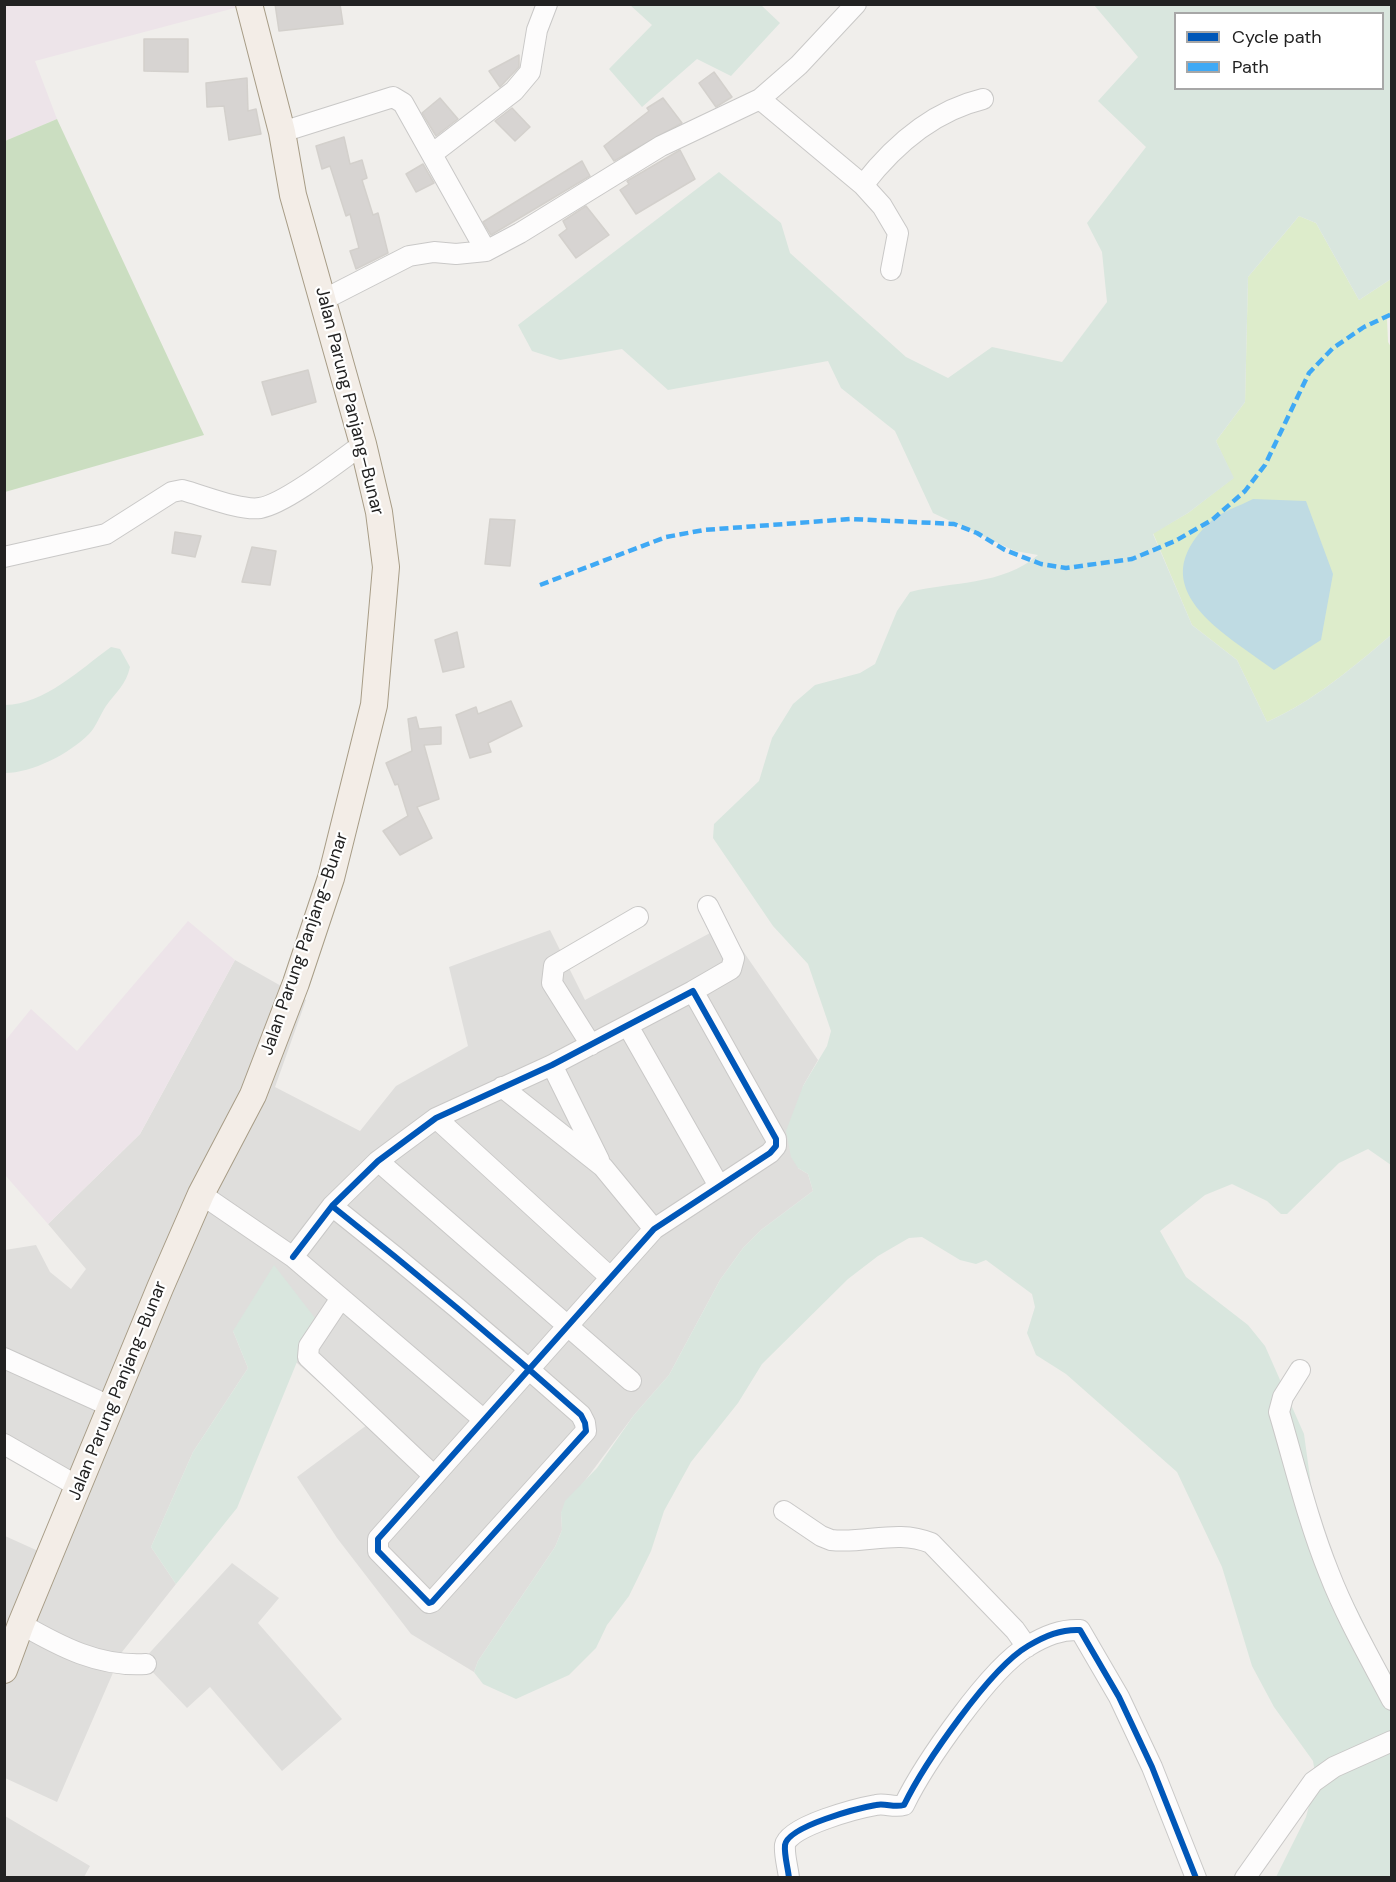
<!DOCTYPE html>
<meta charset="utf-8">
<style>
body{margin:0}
#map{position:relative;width:1396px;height:1882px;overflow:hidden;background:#f0eeeb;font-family:"DM Sans",sans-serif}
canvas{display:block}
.frame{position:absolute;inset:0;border:6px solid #222;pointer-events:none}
.legend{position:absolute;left:1174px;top:12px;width:210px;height:78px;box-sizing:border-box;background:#fff;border:2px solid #a7a7a7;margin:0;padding:8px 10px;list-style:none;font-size:18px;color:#222}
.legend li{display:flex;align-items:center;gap:12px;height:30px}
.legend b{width:30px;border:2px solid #a7a7a7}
</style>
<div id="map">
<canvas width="1396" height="1882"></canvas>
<div class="frame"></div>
<ul class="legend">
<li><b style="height:8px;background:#0057b8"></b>Cycle path</li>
<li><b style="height:8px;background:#3fa9f5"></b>Path</li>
</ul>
</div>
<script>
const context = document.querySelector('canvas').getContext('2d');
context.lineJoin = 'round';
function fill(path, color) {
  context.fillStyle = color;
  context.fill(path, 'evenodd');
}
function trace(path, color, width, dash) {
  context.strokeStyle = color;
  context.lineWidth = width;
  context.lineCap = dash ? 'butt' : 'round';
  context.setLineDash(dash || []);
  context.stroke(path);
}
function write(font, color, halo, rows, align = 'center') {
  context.font = font + ' "DM Sans",sans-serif';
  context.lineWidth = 4.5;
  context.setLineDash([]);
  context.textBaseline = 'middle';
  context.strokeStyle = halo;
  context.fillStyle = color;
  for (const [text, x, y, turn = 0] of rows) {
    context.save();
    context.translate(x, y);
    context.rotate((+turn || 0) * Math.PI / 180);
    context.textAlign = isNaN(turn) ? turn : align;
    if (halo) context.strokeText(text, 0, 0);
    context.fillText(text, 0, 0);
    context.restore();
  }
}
fill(new Path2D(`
 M 725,925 L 818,1060 L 803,1086 L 798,1168 L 808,1174 L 813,1191 L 761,1230 L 743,1248 L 720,1280 L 669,1375 L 634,1415 L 561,1513 L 562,1530 L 555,1547 L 478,1661 L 474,1672 L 411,1634 L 337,1538 L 297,1477 L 367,1425 L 297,1363 L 233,1331 L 248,1368 L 193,1452 L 151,1547 L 176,1584 L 122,1652 L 57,1802 L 5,1778 L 5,1536 L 56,1559 L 84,1493 L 5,1444 L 5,1250 L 36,1245 L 50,1272 L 71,1289 L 86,1269 L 48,1224 L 140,1134 L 235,960 L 306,1000 L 275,1087 L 360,1131 L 396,1086 L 468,1046 L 449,967 L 550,930 L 585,1000 Z
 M 232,1563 L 279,1598 L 258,1623 L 342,1719 L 282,1771 L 210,1687 L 187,1708 L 142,1661 Z
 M 5,1816 L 90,1866 L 84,1877 L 5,1877 Z`), '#dfdedc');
fill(new Path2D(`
 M 5,5 L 246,5 L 35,61 L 57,119 L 5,141 Z
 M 188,921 L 235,960 L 140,1134 L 48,1224 L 5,1175 L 5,1041 L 31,1009 L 77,1051 Z`), '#ede4e9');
fill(new Path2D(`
 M 1299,216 L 1316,223 L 1359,300 L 1391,279 L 1391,315 L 1387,318 L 1388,342 L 1392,349 L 1391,635 C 1354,667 1312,702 1267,722 L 1237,660 L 1192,625 L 1153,533 L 1188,513 L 1233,478 L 1216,441 L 1245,402 L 1248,277 Z`), '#ddeccb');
fill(new Path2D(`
 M 57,119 L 204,435 L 5,492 L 5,141 Z`), '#cbdec1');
fill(new Path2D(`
 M 630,5 L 761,5 L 780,23 L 731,76 L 697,59 L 642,107 L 609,69 L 652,25 Z
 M 1094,5 L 1391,5 L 1391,279 L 1359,300 L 1316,223 L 1299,216 L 1248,277 L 1245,402 L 1216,441 L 1234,478 L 1188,513 L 1153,534 L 1192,625 L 1237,660 L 1267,722 C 1312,702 1354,667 1391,635 L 1391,1165 L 1368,1149 L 1339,1163 L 1287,1214 L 1281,1214 L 1267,1201 L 1232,1184 L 1205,1195 L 1160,1231 L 1186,1277 L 1248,1325 L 1265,1346 L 1304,1434 L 1315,1514 L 1334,1563 L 1388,1672 L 1391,1684 L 1391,1877 L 1276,1877 L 1306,1817 L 1316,1779 L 1313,1761 L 1274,1707 L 1252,1666 L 1222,1567 L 1177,1472 L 1066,1374 L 1036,1355 L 1027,1333 L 1035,1307 L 1032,1294 L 986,1260 L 976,1264 L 960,1260 L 922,1237 L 909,1238 L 878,1256 L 848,1279 L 762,1364 L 738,1403 L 691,1462 L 664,1511 L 651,1551 L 629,1596 L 607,1625 L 596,1648 L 569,1675 L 516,1699 L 483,1684 L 474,1672 L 478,1661 L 555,1547 L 562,1530 L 561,1513 L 565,1501 L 597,1468 L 634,1415 L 669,1375 L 720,1280 L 743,1248 L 761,1230 L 813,1191 L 808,1174 L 798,1168 L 791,1157 L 786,1131 L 803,1086 L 827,1046 L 831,1031 L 808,964 L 773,926 L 713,838 L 714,824 L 759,781 L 772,738 L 793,704 L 815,685 L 860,673 L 875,664 L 897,611 L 910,592 C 953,581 1002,586 1038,555 L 1015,551 L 933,513 L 895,431 L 841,388 L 828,361 L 668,390 L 622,349 L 560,360 L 532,351 L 518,325 L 719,172 L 781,223 L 790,253 L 906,357 L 948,378 L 992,347 L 1062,362 L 1107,302 L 1102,252 L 1087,223 L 1146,147 L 1098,101 L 1138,57 ZM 1176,14 L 1382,14 L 1382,88 L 1176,88 Z
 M 111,647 L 120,649 L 130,667 C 126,685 116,692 106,706 C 100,715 96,727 89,734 C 69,754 32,773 5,773 L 5,705 C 45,704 79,670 111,647 Z
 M 274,1265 L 315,1318 L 237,1508 L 176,1584 L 151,1547 L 193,1452 L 248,1368 L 233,1331 Z`), '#d9e6de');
fill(new Path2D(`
 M 1253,499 L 1306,501 L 1333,574 L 1321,640 L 1274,670 C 1224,633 1140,589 1209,523 C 1219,512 1240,506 1253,499 Z`), '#bfdbe3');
const building = new Path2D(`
 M 275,4 L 340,4 L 343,24 L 279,31 Z
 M 144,39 L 188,39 L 188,72 L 144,71 Z
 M 519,55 L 519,67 L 500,87 L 489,71 Z
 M 714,72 L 732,97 L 716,107 L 699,83 Z
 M 247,78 L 248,111 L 256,109 L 261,134 L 229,140 L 224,106 L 207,107 L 206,83 Z
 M 440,98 L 458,119 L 436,136 L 422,113 Z
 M 663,98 L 682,123 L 614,161 L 604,146 L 649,111 L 647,108 Z
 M 512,108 L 530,127 L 515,141 L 495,121 Z
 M 344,137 L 350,164 L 362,160 L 367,178 L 362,180 L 373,215 L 378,213 L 388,253 L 356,269 L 350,251 L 359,248 L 350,214 L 346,216 L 330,166 L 322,169 L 316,146 Z
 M 680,150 L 695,179 L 636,214 L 620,190 L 629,184 L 627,181 Z
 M 582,161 L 590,176 L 491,235 L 483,222 Z
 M 423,164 L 434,183 L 416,192 L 406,174 Z
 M 586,206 L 609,235 L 576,258 L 559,235 L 567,229 L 563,221 Z
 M 308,370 L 316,402 L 272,415 L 262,382 Z
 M 490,519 L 515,520 L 510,566 L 485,564 Z
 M 175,532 L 201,536 L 195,557 L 172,553 Z
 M 252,547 L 276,551 L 270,585 L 242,582 Z
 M 457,632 L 464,667 L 443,672 L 435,640 Z
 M 511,701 L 522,726 L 488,743 L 491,752 L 470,758 L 456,715 L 476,707 L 478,714 Z
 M 416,717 L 419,729 L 441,727 L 441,744 L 424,745 L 439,799 L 417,807 L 432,838 L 400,855 L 383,831 L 408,816 L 398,784 L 395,785 L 386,763 L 412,751 L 408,719 Z`);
fill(building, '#d7d4d2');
trace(building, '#d3d0cc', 1.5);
const minor = new Path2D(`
 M 760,99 L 863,185 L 882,206 L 898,233 L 891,270
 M 282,132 L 393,97 L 403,103 L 486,251
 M 432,154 L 514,91 L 530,72 L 537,30 L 547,4
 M 863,185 C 894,145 933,111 983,99
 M 323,300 L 409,256 L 434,252 L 456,254 L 486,251 L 520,233 L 661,146 L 760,99 L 799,65 L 856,4
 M 4,557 L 106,534 L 172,492 L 182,490 C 202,495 240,511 260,508 C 285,504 341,460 363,444
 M 693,991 L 731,969 L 734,958 L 708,906
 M 628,1026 L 719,1186
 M 591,1045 L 552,983 L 554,966 L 638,917
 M 552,1065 L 599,1160
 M 502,1087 L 603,1167 L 654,1229
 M 436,1118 L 610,1277
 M 378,1161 L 631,1381
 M 201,1194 L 293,1257 L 484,1420
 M 293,1257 L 332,1206 L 378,1161 L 436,1118 L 552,1065 L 693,991 L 776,1139 L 776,1146 L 770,1153 L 654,1229 L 378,1539 L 378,1551 L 429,1603 L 432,1602 L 586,1431 L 585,1423 L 581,1415 C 500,1343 418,1274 332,1206
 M 341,1298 L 309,1346 L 308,1357 L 434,1476
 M 4,1358 L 112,1407
 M 1300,1370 L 1283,1397 L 1279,1412 C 1295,1466 1308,1521 1329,1573 C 1346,1617 1370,1658 1392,1700
 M 4,1444 L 79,1487
 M 784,1511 L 821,1536 L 831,1540 C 866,1544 897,1529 931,1543 L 1015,1630 L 1027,1647
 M 21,1624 C 61,1647 99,1667 146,1664
 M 789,1878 C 788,1868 784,1855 785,1845 C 788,1826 859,1808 876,1805 C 886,1803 894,1808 904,1805 C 924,1764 990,1668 1028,1646 C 1045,1636 1061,1629 1080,1630 L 1119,1697 L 1152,1767 L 1196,1878
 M 1245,1878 L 1313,1782 L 1334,1767 L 1392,1741`);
const major = new Path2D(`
 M 4,1670 L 21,1624 L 160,1288 L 201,1194 L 253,1095 L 296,983 L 331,878 L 374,705 L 386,567 L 379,512 L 363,444 L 293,195 L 282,132 L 249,4`);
trace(minor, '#c9c8c7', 22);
trace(major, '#a79c86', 28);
trace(minor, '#fdfcfc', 20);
trace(major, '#f3ede7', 26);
trace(new Path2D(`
 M 540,585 L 666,537 L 704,530 L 851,519 L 954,524 L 977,533 L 1005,550 L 1041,564 L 1066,568 L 1132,559 L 1175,541 L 1212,520 L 1245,491 L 1265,465 L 1309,373 L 1333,348 L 1364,327 L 1392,314`), '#3fa9f5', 4.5, [9, 4.5]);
trace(new Path2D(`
 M 293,1257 L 332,1206 L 378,1161 L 436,1118 L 552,1065 L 693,991 L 776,1139 L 776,1146 L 770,1153 L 654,1229 L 378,1539 L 378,1551 L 429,1603 L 432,1602 L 586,1431 L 585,1423 L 581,1415 C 500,1343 418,1274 332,1206
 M 789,1878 C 788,1868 784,1855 785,1845 C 788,1826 859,1808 876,1805 C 886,1803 894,1808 904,1805 C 924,1764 990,1668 1028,1646 C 1045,1636 1061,1629 1080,1630 L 1119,1697 L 1152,1767 L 1196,1878`), '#0057b8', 6);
write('18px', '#222', '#fff', [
 ["Jalan Parung Panjang–Bunar",349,401,76],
 ["Jalan Parung Panjang–Bunar",305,944,-71],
 ["Jalan Parung Panjang–Bunar",118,1391,-68]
]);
</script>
